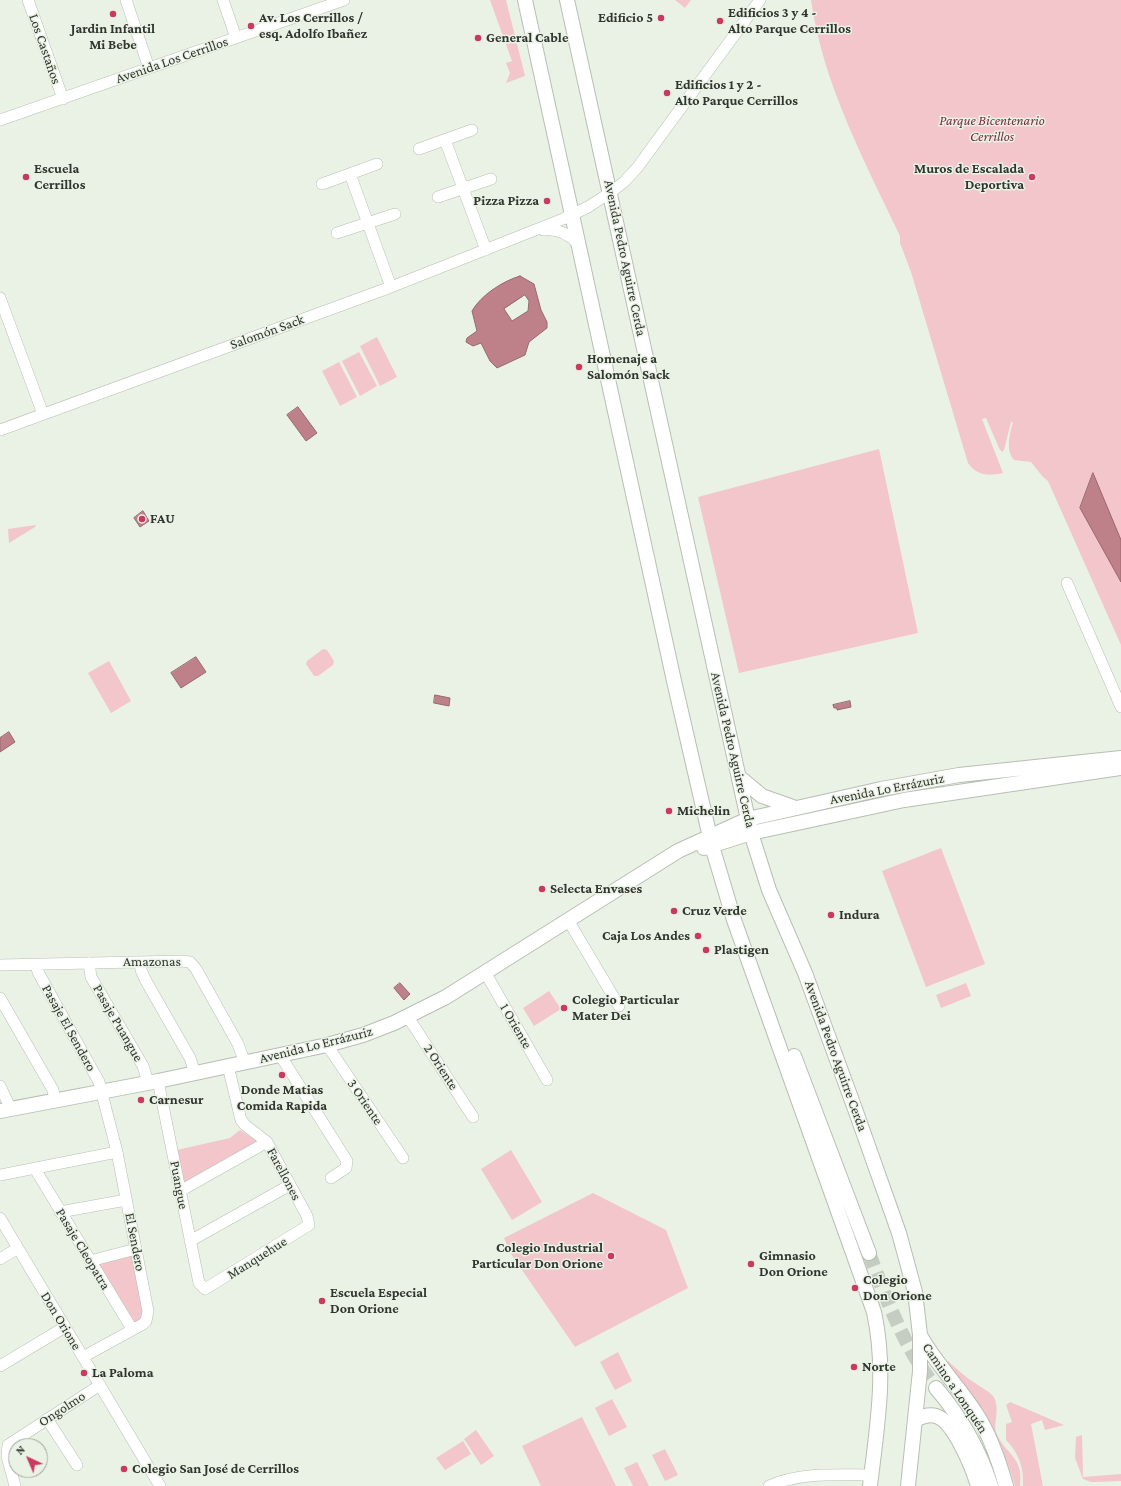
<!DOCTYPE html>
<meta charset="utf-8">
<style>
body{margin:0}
#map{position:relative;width:1121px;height:1486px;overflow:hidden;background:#eaf2e5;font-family:"Crimson Pro",serif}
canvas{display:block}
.north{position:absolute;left:8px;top:1438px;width:40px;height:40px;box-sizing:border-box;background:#eaf2e5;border:1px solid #a0a69d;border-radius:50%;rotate:316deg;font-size:11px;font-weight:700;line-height:16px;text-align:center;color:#313530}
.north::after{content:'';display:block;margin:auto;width:14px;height:18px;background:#c93a5e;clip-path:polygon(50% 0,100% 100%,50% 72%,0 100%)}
</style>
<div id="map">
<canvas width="1121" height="1486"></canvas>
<div class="north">N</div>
</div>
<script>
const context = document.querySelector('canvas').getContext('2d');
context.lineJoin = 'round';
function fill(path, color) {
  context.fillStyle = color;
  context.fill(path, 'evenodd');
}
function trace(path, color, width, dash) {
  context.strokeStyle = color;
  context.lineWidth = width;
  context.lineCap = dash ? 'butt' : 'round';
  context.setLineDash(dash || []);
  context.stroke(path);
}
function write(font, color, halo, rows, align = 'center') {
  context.font = font + ' "Crimson Pro",serif';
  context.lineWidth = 3;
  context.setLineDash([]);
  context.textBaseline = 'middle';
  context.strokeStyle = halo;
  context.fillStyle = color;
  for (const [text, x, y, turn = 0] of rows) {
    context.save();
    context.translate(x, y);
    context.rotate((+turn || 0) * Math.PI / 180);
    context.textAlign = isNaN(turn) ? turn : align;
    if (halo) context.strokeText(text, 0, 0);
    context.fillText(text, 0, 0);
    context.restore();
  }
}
fill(new Path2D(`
 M 490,0 L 506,0 L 525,76 L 506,83 L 510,73 L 506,63 L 512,61 Z
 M 675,0 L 691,0 L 685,8 Z
 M 811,0 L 1121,0 L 1121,645 L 1048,481 L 1043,477 L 1031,462 L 1014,460 C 1005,450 1010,434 1013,422 L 1011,422 L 1004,450 L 1002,452 L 999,448 L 986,418 L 982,419 L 1003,473 C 988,476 977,476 968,463 L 911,272 L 900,243 L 900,236 C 864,160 823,84 811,0 Z
 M 377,337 L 397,377 L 380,386 L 360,346 Z
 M 359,352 L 377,386 L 360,396 L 342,361 Z
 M 339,362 L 357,397 L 340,406 L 322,371 Z
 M 879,449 L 918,633 L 739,673 L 698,497 Z
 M 36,525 L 35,527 L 9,543 L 8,529 Z
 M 323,649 L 327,650 L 334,661 L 333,665 L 318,676 L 314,676 L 306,664 L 307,661 Z
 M 109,661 L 131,701 L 111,713 L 88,673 Z
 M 941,848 L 985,964 L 926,987 L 882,871 Z
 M 966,983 L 971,996 L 941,1008 L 936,995 Z
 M 549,991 L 561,1009 L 534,1026 L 523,1008 Z
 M 240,1130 L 260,1143 L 184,1185 L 177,1150 L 230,1138 Z
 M 511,1150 L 542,1202 L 512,1220 L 481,1169 Z
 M 593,1193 L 666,1230 L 688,1288 L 575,1347 L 511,1254 L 504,1238 Z
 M 133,1253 L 145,1309 L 143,1318 L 133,1326 L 95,1264 Z
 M 618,1352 L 632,1381 L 615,1390 L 600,1362 Z
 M 948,1361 C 957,1369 965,1377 975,1383 C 980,1387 989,1391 993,1396 C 1001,1408 993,1423 996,1432 C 1005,1455 1024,1456 1020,1486 L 1015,1486 C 1004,1442 970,1400 946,1362 Z
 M 612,1399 L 627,1427 L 609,1436 L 595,1408 Z
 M 1010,1402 L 1064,1425 L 1045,1430 L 1042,1420 L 1031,1424 L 1043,1486 L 1023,1486 C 1024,1468 1019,1453 1006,1440 L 1006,1424 L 1012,1422 L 1006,1405 Z
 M 582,1417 L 616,1486 L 541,1486 L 522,1446 Z
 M 476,1430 L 494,1456 L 481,1465 L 464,1439 Z
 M 1082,1435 L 1083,1477 L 1121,1474 L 1121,1481 L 1091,1482 L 1083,1479 L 1075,1458 L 1076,1437 Z
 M 463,1441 L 471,1454 L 445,1470 L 436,1458 Z
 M 665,1449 L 678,1475 L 665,1481 L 652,1455 Z
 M 637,1462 L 649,1486 L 633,1486 L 624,1468 Z`), '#f2c6cb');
const water = new Path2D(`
 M 520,276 L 534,284 L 541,310 L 547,322 L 547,328 L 529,342 L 525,355 L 497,368 L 490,361 L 481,343 L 473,346 L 466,342 L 467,338 L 477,331 L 472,311 C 481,295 503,281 520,276 ZM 525,295 L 529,301 L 528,311 L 512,321 L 504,309 Z
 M 298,407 L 317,433 L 306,441 L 287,415 Z
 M 1093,473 L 1121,540 L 1121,582 L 1080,508 Z
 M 143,511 L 149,521 L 140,527 L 134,518 Z
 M 196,657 L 206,672 L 181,688 L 171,673 Z
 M 435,695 L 450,698 L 449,706 L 434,703 Z
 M 850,701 L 851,707 L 837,710 L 837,708 L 834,708 L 833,705 Z
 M 9,732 L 15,742 L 0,752 L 0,738 Z
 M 400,983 L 410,994 L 404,1000 L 394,988 Z`);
fill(water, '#bf8189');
trace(water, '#946a6e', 1);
trace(new Path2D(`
 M 869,1253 C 887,1301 904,1347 936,1388`), '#c5ccc1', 14, [14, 7]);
const minor = new Path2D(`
 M 28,0 L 63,99
 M 126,0 L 149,68
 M 223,0 L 236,38
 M 0,120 L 344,0
 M 445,140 L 486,250
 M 419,149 L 472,130
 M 350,174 L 391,287
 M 322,184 L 377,164
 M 438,197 L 491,179
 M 543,230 C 558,228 569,234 579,244
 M 337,233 L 395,214
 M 0,298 L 43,414
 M 0,430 L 391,287 L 563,219 L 588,207 L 611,192 L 624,182 L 637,168 L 760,0
 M 1067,583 L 1121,707
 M 568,920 L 619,1006
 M 140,962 L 141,970 L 146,981 L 190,1058 L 195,1073
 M 89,963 L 91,977 L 143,1066 L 148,1082
 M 36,964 L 38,972 L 99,1082 L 117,1152 L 148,1311 L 146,1321 L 143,1324 L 83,1357
 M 0,965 L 182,961 L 190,962 L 196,969 L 238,1044 L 245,1063
 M 485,972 L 547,1080
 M 0,998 L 53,1090 L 55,1100
 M 408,1017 L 473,1117
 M 327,1045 L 403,1158
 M 280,1055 L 347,1161 L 346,1168 L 331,1178
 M 158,1081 L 199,1283 L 205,1289 L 309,1225 L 307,1216 L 267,1142 L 245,1125 L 241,1120 L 228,1066
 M 0,1086 L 11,1109
 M 35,1169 L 132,1329
 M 0,1175 L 117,1152
 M 180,1191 L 267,1142
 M 60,1212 L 126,1200
 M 0,1218 L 160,1486
 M 190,1241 L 290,1185
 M 0,1259 L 18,1248
 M 90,1261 L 136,1249
 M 0,1366 L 65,1327
 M 47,1419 L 77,1465
 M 15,1486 L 7,1456 L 8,1445 L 100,1385
 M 769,1486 C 801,1472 837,1475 871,1475`);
const major = new Path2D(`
 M 525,0 L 674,681 L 712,846 L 734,920 L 874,1312 C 887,1372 877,1426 870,1486
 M 567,0 L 751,833 L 769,890 L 805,973 L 855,1109 L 899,1233 L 915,1292 L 920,1335 L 920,1371 L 908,1486
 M 739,777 L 762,796 L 793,807
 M 704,848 L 751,833 L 904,800 L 1121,768
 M 794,1056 L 869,1253
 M 0,1111 L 158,1081 L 327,1045 L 363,1035 L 394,1023 L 446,997 L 678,851 L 748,819 L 881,789 L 959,775 L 1121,758
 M 921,1337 C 937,1365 960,1388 977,1415 C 991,1437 999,1461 1006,1486
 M 936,1388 C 961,1417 979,1449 991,1486
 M 915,1420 C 921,1417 929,1414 936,1416 C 954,1421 973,1469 978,1486`);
trace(minor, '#b7bfb3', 12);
trace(major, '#b7bfb3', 16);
trace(minor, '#fff', 11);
trace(major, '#fff', 14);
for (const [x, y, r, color] of [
 [113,14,4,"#c93a5e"],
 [661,18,4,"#c93a5e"],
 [720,21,4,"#c93a5e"],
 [251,26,4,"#c93a5e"],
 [478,38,4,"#c93a5e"],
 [667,93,4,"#c93a5e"],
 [26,177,4,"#c93a5e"],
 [1032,177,4,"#c93a5e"],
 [547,201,4,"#c93a5e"],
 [579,367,4,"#c93a5e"],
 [142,519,4,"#c93a5e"],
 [669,811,4,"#c93a5e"],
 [542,889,4,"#c93a5e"],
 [674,911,4,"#c93a5e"],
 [831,915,4,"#c93a5e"],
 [698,936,4,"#c93a5e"],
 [706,950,4,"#c93a5e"],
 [564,1008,4,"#c93a5e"],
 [282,1075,4,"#c93a5e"],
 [141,1100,4,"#c93a5e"],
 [611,1256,4,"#c93a5e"],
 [751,1264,4,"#c93a5e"],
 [855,1288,4,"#c93a5e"],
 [322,1301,4,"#c93a5e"],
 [854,1367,4,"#c93a5e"],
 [84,1373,4,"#c93a5e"],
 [124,1469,4,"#c93a5e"]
]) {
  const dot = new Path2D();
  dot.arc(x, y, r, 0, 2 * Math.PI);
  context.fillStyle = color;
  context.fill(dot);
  trace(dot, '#eaf2e5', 1.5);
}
write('bold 14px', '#313530', '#eaf2e5', [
 ["Edificios 3 y 4 -",728,13],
 ["Alto Parque Cerrillos",728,29],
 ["Av. Los Cerrillos /",259,18],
 ["esq. Adolfo Ibañez",259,34],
 ["Edificio 5",653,18,"right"],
 ["Jardin Infantil",113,29,"center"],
 ["Mi Bebe",113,45,"center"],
 ["General Cable",486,38],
 ["Edificios 1 y 2 -",675,85],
 ["Alto Parque Cerrillos",675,101],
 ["Escuela",34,169],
 ["Cerrillos",34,185],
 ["Muros de Escalada",1024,169,"right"],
 ["Deportiva",1024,185,"right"],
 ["Pizza Pizza",539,201,"right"],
 ["Homenaje a",587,359],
 ["Salomón Sack",587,375],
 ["FAU",150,519],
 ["Michelin",677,811],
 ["Selecta Envases",550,889],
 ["Cruz Verde",682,911],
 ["Indura",839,915],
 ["Caja Los Andes",690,936,"right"],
 ["Plastigen",714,950],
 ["Colegio Particular",572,1000],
 ["Mater Dei",572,1016],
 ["Donde Matias",282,1090,"center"],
 ["Comida Rapida",282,1106,"center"],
 ["Carnesur",149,1100],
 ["Colegio Industrial",603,1248,"right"],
 ["Particular Don Orione",603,1264,"right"],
 ["Gimnasio",759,1256],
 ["Don Orione",759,1272],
 ["Colegio",863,1280],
 ["Don Orione",863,1296],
 ["Escuela Especial",330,1293],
 ["Don Orione",330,1309],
 ["Norte",862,1367],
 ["La Paloma",92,1373],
 ["Colegio San José de Cerrillos",132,1469]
], 'left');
write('14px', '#313530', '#eaf2e5', [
 ["Los Castaños",45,49,71],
 ["Avenida Los Cerrillos",172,60,-19],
 ["Avenida Pedro Aguirre Cerda",625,258,78],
 ["Salomón Sack",267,332,-20],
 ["Avenida Pedro Aguirre Cerda",733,750,77],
 ["Avenida Lo Errázuriz",887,789,-11],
 ["Amazonas",152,962],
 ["Pasaje Puangue",118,1023,60],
 ["1 Oriente",516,1026,60],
 ["Pasaje El Sendero",69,1028,61],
 ["Avenida Lo Errázuriz",316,1045,-14],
 ["Avenida Pedro Aguirre Cerda",836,1056,70],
 ["2 Oriente",441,1067,57],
 ["3 Oriente",365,1102,56],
 ["Farellones",284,1174,62],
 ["Puangue",179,1185,79],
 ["El Sendero",135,1242,79],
 ["Pasaje Cleopatra",83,1249,59],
 ["Manquehue",257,1258,-32],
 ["Don Orione",61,1321,59],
 ["Camino a Lonquén",955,1388,56],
 ["Ongolmo",62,1409,-33]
]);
write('italic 14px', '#792c3c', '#eaf2e5', [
 ["Parque Bicentenario",992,121],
 ["Cerrillos",992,137]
]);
</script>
